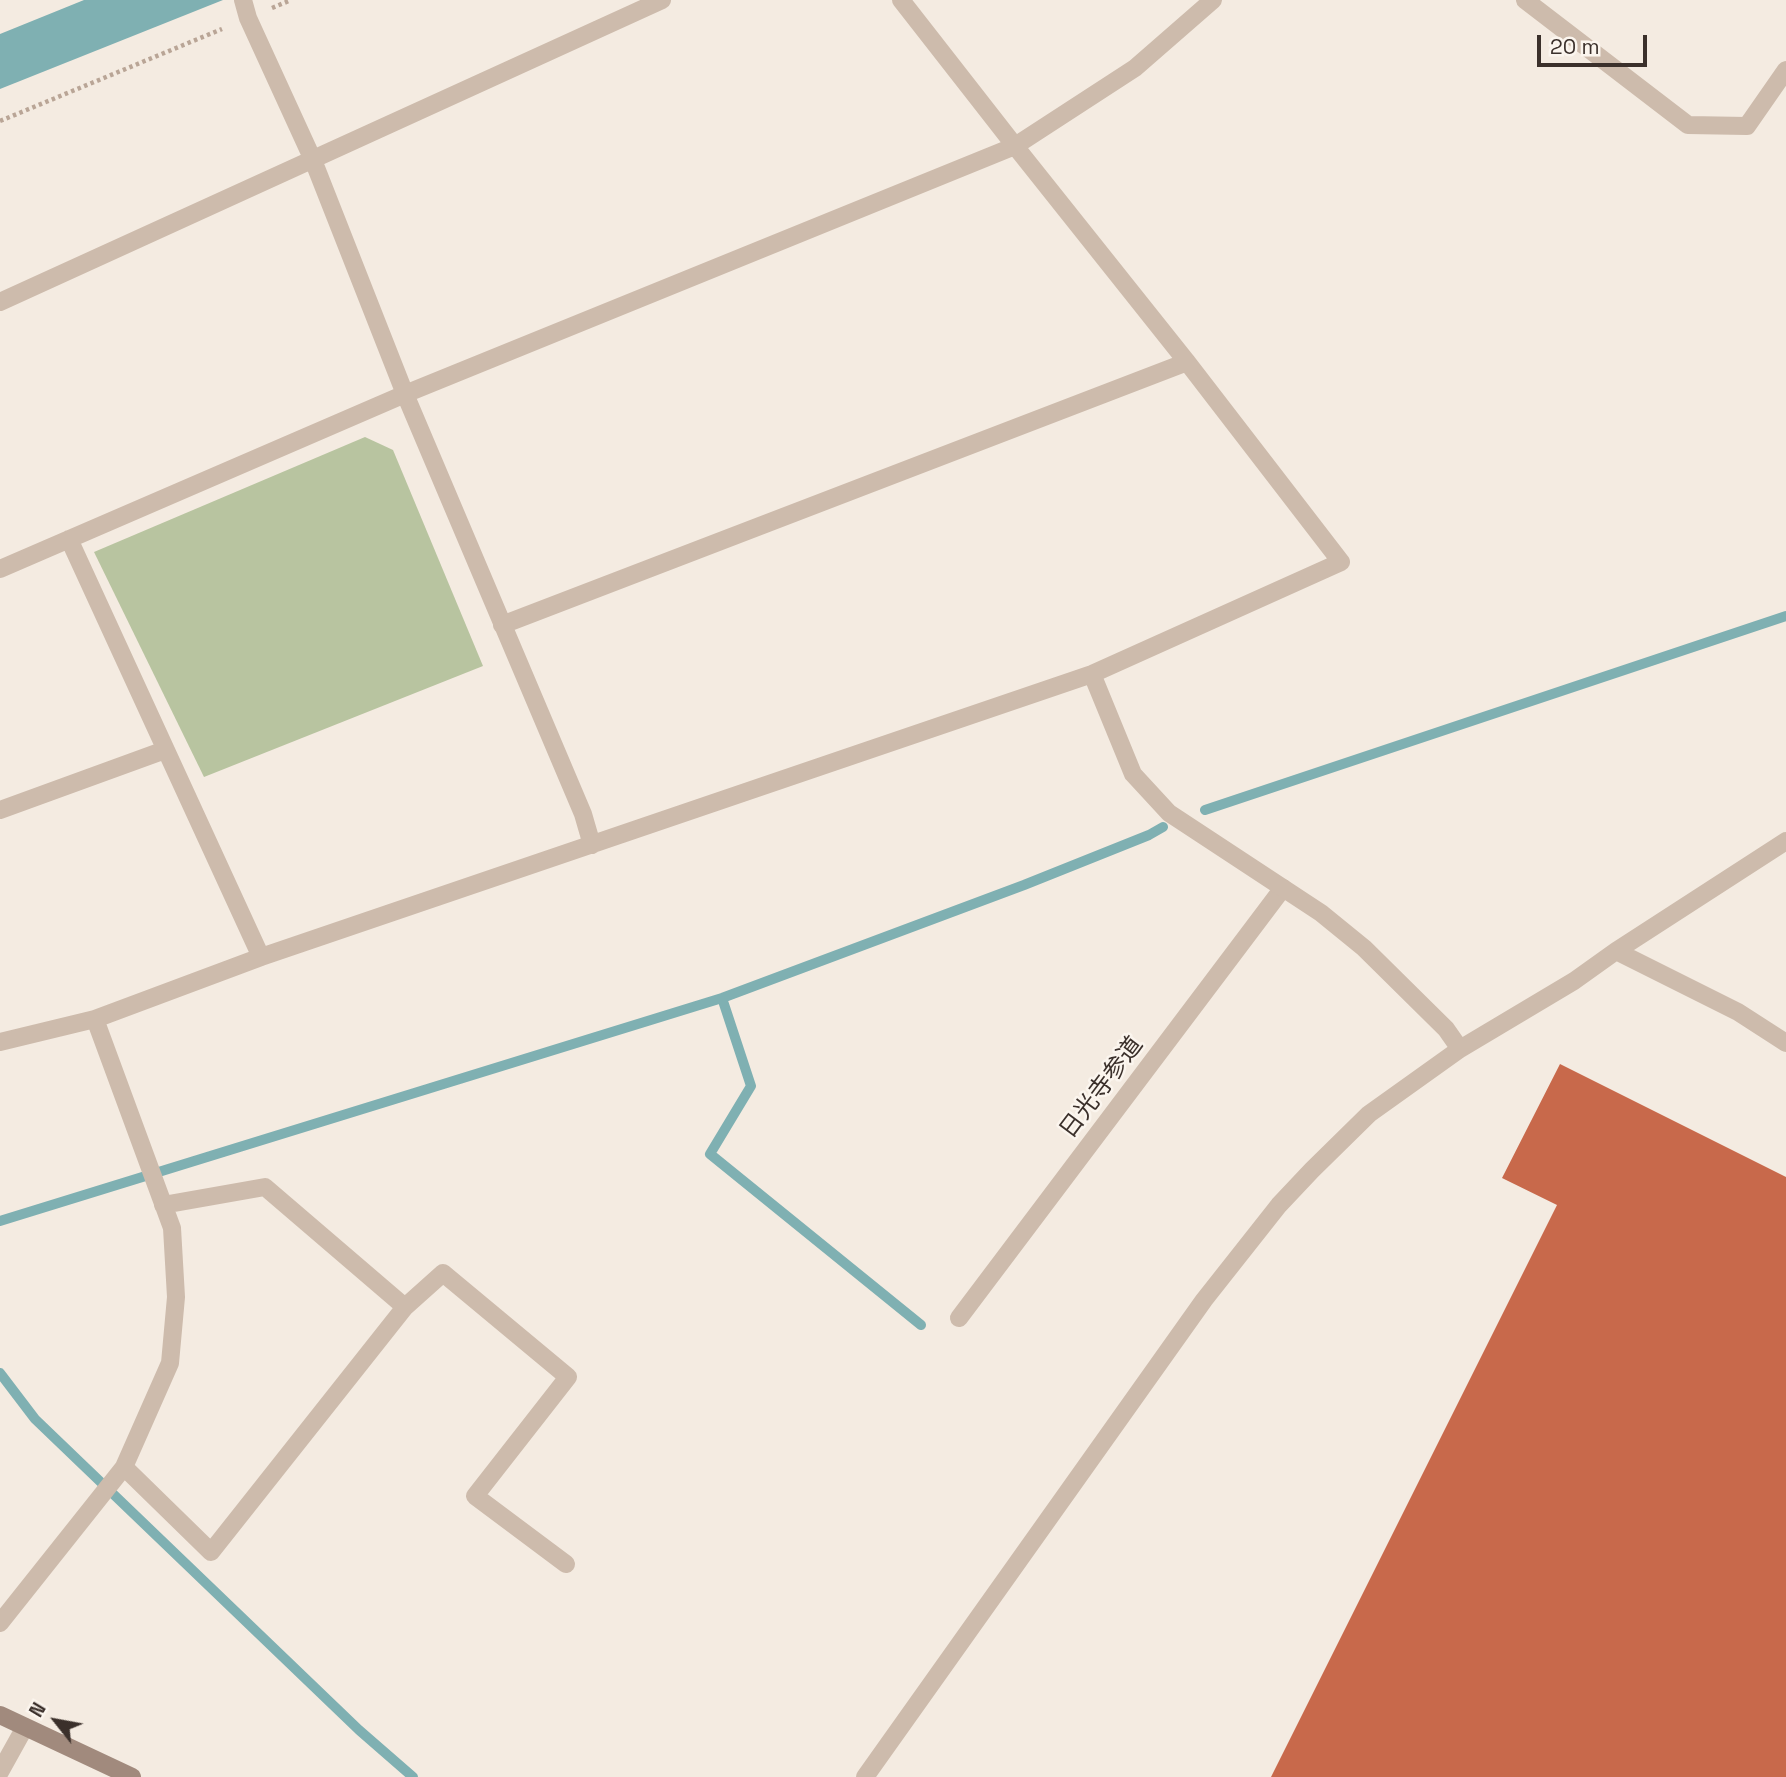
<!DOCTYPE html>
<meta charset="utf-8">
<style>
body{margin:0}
#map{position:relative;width:1786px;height:1777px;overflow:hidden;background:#f4ebe1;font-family:"Space Grotesk",sans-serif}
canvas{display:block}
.north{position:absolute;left:21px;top:1686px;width:70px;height:70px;-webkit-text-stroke:5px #fbf5ee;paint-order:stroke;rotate:301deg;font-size:19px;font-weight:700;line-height:28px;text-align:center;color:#3b302b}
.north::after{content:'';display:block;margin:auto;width:24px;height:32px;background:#3b302b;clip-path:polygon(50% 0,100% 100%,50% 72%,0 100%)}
.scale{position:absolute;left:1537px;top:35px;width:110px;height:32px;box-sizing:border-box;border:4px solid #3b302b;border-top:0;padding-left:9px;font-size:21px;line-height:24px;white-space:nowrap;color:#3b302b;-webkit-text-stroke:5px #fbf5ee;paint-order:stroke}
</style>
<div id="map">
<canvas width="1786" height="1777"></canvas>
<div class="north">N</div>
<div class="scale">20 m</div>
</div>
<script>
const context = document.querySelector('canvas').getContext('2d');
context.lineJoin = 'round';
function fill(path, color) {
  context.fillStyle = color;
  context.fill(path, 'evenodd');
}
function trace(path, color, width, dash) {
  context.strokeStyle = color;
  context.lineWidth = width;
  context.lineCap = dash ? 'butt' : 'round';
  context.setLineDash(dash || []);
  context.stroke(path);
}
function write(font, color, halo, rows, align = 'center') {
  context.font = font + ' "Space Grotesk","Noto Sans JP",sans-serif';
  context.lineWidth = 5;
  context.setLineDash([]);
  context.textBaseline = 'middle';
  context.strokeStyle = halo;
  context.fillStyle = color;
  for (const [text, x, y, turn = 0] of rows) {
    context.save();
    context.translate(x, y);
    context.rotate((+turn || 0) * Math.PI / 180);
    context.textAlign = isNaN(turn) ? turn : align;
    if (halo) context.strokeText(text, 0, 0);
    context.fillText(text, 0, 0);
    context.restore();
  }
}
fill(new Path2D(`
 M 365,437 L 393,450 L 483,666 L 204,777 L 94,552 Z`), '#b8c4a0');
fill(new Path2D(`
 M 84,0 L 223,0 L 0,89 L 0,34 Z`), '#7fb0b2');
trace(new Path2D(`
 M 1205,810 L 1786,616
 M 722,998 L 751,1086 L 710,1154 L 921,1325
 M 0,1221 L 722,998 L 1024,885 L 1149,835 L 1163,827
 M 0,1373 L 35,1419 L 359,1730 L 413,1777`), '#7fb0b2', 10);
fill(new Path2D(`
 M 1560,1064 L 1786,1177 L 1786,1777 L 1271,1777 L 1557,1205 L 1502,1178 Z`), '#c8694b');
trace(new Path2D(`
 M 272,8 L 291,0
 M 0,121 L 222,29`), '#b9a596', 4.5, [3.5, 3.5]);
trace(new Path2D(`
 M 959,1318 L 1283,888`), '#cdbbac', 18);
trace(new Path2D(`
 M 243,0 L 248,18 L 313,160 L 405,394 L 583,814 L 592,845
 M 1525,0 L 1688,125 L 1747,126 L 1786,70
 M 0,302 L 662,0
 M 69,539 L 261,957
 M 0,569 L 405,394 L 1015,146 L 1135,68 L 1213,0
 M 502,625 L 1187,362
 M 1092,674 L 1133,774 L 1169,813 L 1321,913 L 1364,948 L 1446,1029 L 1460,1049
 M 0,810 L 165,750
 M 1616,951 L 1738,1012 L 1786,1043
 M 0,1042 L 95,1019 L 261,957 L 1092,674 L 1341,562 L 1187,362 L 1015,146 L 901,0
 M 405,1307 L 443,1273 L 568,1377 L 475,1496 L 566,1564
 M 124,1467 L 211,1552 L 405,1307 L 265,1187 L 163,1205
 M 0,1623 L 124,1467 L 170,1363 L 176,1297 L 172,1228 L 95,1019
 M 0,1772 L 25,1727
 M 865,1777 L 1204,1300 L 1279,1205 L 1312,1170 L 1369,1114 L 1460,1049 L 1574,981 L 1616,951 L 1786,841`), '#cdbbac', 18);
trace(new Path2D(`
 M 0,1715 L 132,1777`), '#a18a7d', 18);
write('24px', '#3b302b', '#fbf5ee', [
 ["日光寺参道",1102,1088,-53]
]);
</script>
